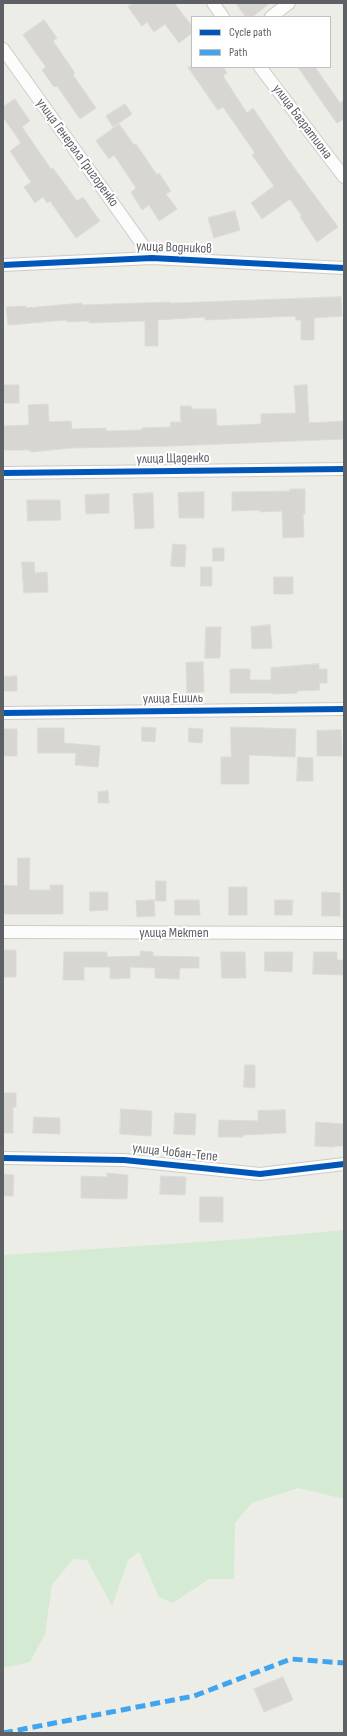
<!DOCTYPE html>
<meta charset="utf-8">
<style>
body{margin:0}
#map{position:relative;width:347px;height:1736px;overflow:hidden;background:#edede8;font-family:"Sofia Sans Condensed",sans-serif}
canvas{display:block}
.frame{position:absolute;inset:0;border:4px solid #5d6166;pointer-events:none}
.legend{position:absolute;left:191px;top:16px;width:140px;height:52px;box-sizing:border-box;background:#fff;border:1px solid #bec0c2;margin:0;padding:5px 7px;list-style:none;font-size:12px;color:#5d6166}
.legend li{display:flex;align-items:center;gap:8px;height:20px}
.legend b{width:20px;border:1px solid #bec0c2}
</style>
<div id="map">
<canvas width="347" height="1736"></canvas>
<div class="frame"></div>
<ul class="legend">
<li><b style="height:5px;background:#0057b8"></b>Cycle path</li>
<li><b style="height:5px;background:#40a5ee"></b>Path</li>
</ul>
</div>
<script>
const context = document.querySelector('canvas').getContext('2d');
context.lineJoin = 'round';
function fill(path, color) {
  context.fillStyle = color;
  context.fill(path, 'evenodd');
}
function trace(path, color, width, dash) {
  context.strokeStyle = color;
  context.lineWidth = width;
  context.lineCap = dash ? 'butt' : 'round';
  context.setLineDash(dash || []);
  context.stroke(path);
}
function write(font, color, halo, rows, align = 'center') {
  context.font = font + ' "Sofia Sans Condensed",sans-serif';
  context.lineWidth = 4;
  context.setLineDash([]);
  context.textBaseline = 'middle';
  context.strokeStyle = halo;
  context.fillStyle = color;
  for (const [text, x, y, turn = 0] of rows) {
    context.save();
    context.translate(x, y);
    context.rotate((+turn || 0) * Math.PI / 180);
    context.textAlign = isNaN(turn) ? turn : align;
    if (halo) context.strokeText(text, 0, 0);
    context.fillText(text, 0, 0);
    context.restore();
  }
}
fill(new Path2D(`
 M 344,1230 L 344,1499 L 298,1488 L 252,1503 L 235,1523 L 234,1579 L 209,1579 L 173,1603 L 159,1597 L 139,1552 L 128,1560 L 112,1606 L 87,1560 L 73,1559 L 52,1585 L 45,1634 L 30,1662 L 3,1668 L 3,1255 L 244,1239 Z`), '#d5ead3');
const building = new Path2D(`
 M 133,3 L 174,3 L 192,26 L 192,33 L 179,43 L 165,24 L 154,32 L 147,22 L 142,26 L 128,7 Z
 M 236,3 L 270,3 L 252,17 L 246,17 Z
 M 44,20 L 57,38 L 53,41 L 75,73 L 73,75 L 96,108 L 80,119 L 57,86 L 54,87 L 42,70 L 46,67 L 23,35 Z
 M 188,67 L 223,67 L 227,73 L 223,76 L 247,113 L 253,108 L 287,158 L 338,227 L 317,242 L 300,217 L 302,216 L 290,199 L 262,219 L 251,203 L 274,186 L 252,155 L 255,153 L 223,107 L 218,110 Z
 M 298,67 L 315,67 L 340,103 L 344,100 L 344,119 L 337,123 Z
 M 15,99 L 30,121 L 22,127 L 51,169 L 53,168 L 77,201 L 83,197 L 100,221 L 76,238 L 50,201 L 47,203 L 43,197 L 35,203 L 24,187 L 31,182 L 10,151 L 21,143 L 3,117 L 3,107 Z
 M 125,104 L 132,114 L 113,127 L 106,116 Z
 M 119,124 L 134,145 L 136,144 L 157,175 L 159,173 L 171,191 L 166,194 L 177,209 L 159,221 L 149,205 L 142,210 L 131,192 L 136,188 L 114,155 L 109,159 L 96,141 Z
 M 235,211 L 240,230 L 214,238 L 208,218 Z
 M 341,297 L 342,316 L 314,318 L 314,340 L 301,340 L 301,320 L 296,320 L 295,316 L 205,320 L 205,317 L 158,320 L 158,346 L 145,346 L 145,321 L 89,323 L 89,321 L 67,322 L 67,320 L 8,325 L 6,307 L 26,306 L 26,308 L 82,303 L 82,305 L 170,302 L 170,303 Z
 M 3,385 L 19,385 L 19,403 L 3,403 Z
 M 307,385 L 309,423 L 344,421 L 344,439 L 172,446 L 72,448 L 31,452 L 30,450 L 3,450 L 3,426 L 29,425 L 28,405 L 48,404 L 49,422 L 71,421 L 72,429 L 106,428 L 106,431 L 142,430 L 142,428 L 171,427 L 170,422 L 181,422 L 180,406 L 191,406 L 192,409 L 216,409 L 217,426 L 261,424 L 261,414 L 296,413 L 294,386 Z
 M 290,489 L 305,489 L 305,514 L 303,514 L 304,537 L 283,538 L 282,511 L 260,512 L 260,510 L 232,511 L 232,492 L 290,491 Z
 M 204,492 L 204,518 L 179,518 L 178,493 Z
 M 153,493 L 154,528 L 135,529 L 133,494 Z
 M 109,494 L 109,513 L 86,514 L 85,495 Z
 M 27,500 L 60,500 L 61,520 L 28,521 Z
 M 173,544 L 186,545 L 185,567 L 171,566 Z
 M 213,548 L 224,548 L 224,561 L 213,561 Z
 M 22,562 L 34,562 L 35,573 L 47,572 L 48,592 L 24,593 Z
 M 201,567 L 212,567 L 212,586 L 201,586 Z
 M 274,577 L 293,577 L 293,594 L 274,594 Z
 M 270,625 L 272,648 L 252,649 L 251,627 Z
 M 206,627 L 221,627 L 220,658 L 205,658 Z
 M 203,662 L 204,692 L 187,693 L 186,663 Z
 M 319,664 L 319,669 L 327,669 L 327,683 L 319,683 L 320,690 L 297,691 L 297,693 L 272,694 L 272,693 L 230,693 L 230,669 L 250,669 L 250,680 L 271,680 L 271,668 Z
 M 17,676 L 17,691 L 4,691 L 4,677 Z
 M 142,727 L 156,728 L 155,742 L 142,741 Z
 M 231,727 L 296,729 L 295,757 L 249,755 L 249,784 L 221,784 L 221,757 L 231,757 Z
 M 38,728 L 64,728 L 64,743 L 100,746 L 98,767 L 75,765 L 76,753 L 38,753 Z
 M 189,728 L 203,729 L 202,743 L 189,742 Z
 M 3,729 L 17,729 L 17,756 L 3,756 Z
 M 341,730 L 342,756 L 317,756 L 317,731 Z
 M 298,757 L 313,758 L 313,781 L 297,781 Z
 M 108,791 L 109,803 L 98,803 L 98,792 Z
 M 18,858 L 30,858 L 29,890 L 50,890 L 50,885 L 63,885 L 63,914 L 3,914 L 3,885 L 17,886 Z
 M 156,881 L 166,881 L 166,901 L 156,901 Z
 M 229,887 L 247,887 L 247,915 L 229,915 Z
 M 90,892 L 108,892 L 108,910 L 90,911 Z
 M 322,892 L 340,893 L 340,916 L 322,916 Z
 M 154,900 L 155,916 L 137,917 L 136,901 Z
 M 175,900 L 199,900 L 200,915 L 175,915 Z
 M 275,900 L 293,900 L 292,915 L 275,915 Z
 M 3,950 L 16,950 L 16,977 L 3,977 Z
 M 141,951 L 153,952 L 153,956 L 199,957 L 199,968 L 180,968 L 179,979 L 155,978 L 155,968 L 130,967 L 130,978 L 110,979 L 110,967 L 84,967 L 84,980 L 63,980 L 64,952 L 107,952 L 107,957 L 140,956 Z
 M 221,952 L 245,952 L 246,978 L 222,978 Z
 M 265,952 L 293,952 L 292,972 L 265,971 Z
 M 314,952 L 337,952 L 337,960 L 344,960 L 344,975 L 313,974 Z
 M 245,1065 L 255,1065 L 255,1088 L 244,1087 Z
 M 3,1093 L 16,1093 L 16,1107 L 13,1107 L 13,1133 L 3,1133 Z
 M 121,1109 L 152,1111 L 151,1136 L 120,1134 Z
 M 285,1110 L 286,1133 L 243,1135 L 243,1137 L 218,1137 L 219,1120 L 258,1121 L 258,1111 Z
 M 175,1113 L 196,1114 L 195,1135 L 174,1134 Z
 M 34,1117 L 60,1118 L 60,1134 L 33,1133 Z
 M 316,1122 L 344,1124 L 344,1146 L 334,1146 L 334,1147 L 315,1146 Z
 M 107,1173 L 128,1175 L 127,1199 L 81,1198 L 81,1176 L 107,1177 Z
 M 3,1174 L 14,1175 L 13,1196 L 3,1196 Z
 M 161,1176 L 186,1177 L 185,1195 L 160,1194 Z
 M 200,1197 L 223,1197 L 223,1222 L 200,1222 Z
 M 283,1677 L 293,1700 L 264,1712 L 254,1689 Z`);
fill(building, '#d7d6d3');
trace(building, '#dcdbd7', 1);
const minor = new Path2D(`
 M 213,3 L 223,17
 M 271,17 L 289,3
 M 3,49 L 152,258
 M 260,67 L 344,177
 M 3,265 L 152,258 L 344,268
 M 3,473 L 344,469
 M 3,713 L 344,709
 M 3,932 L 344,933
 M 3,1158 L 124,1160 L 260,1174 L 344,1164`);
trace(minor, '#cbcbca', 14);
trace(minor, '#fcfcfc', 12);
trace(new Path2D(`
 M 3,1733 L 194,1696 L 291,1659 L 344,1663`), '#40a5ee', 5, [10, 5]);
trace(new Path2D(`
 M 3,265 L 152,258 L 344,268
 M 3,473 L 344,469
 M 3,713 L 344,709
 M 3,1158 L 124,1160 L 260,1174 L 344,1164`), '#0057b8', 6);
write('14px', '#5d6166', '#fff', [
 ["улица Багратиона",302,122,53],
 ["улица Генерала Григоренко",77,153,54],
 ["улица Водников",174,248,2],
 ["улица Щаденко",173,459,-1],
 ["улица Ешиль",173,699,-1],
 ["улица Мектеп",174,933],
 ["улица Чобан-Тепе",175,1153,6]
]);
</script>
